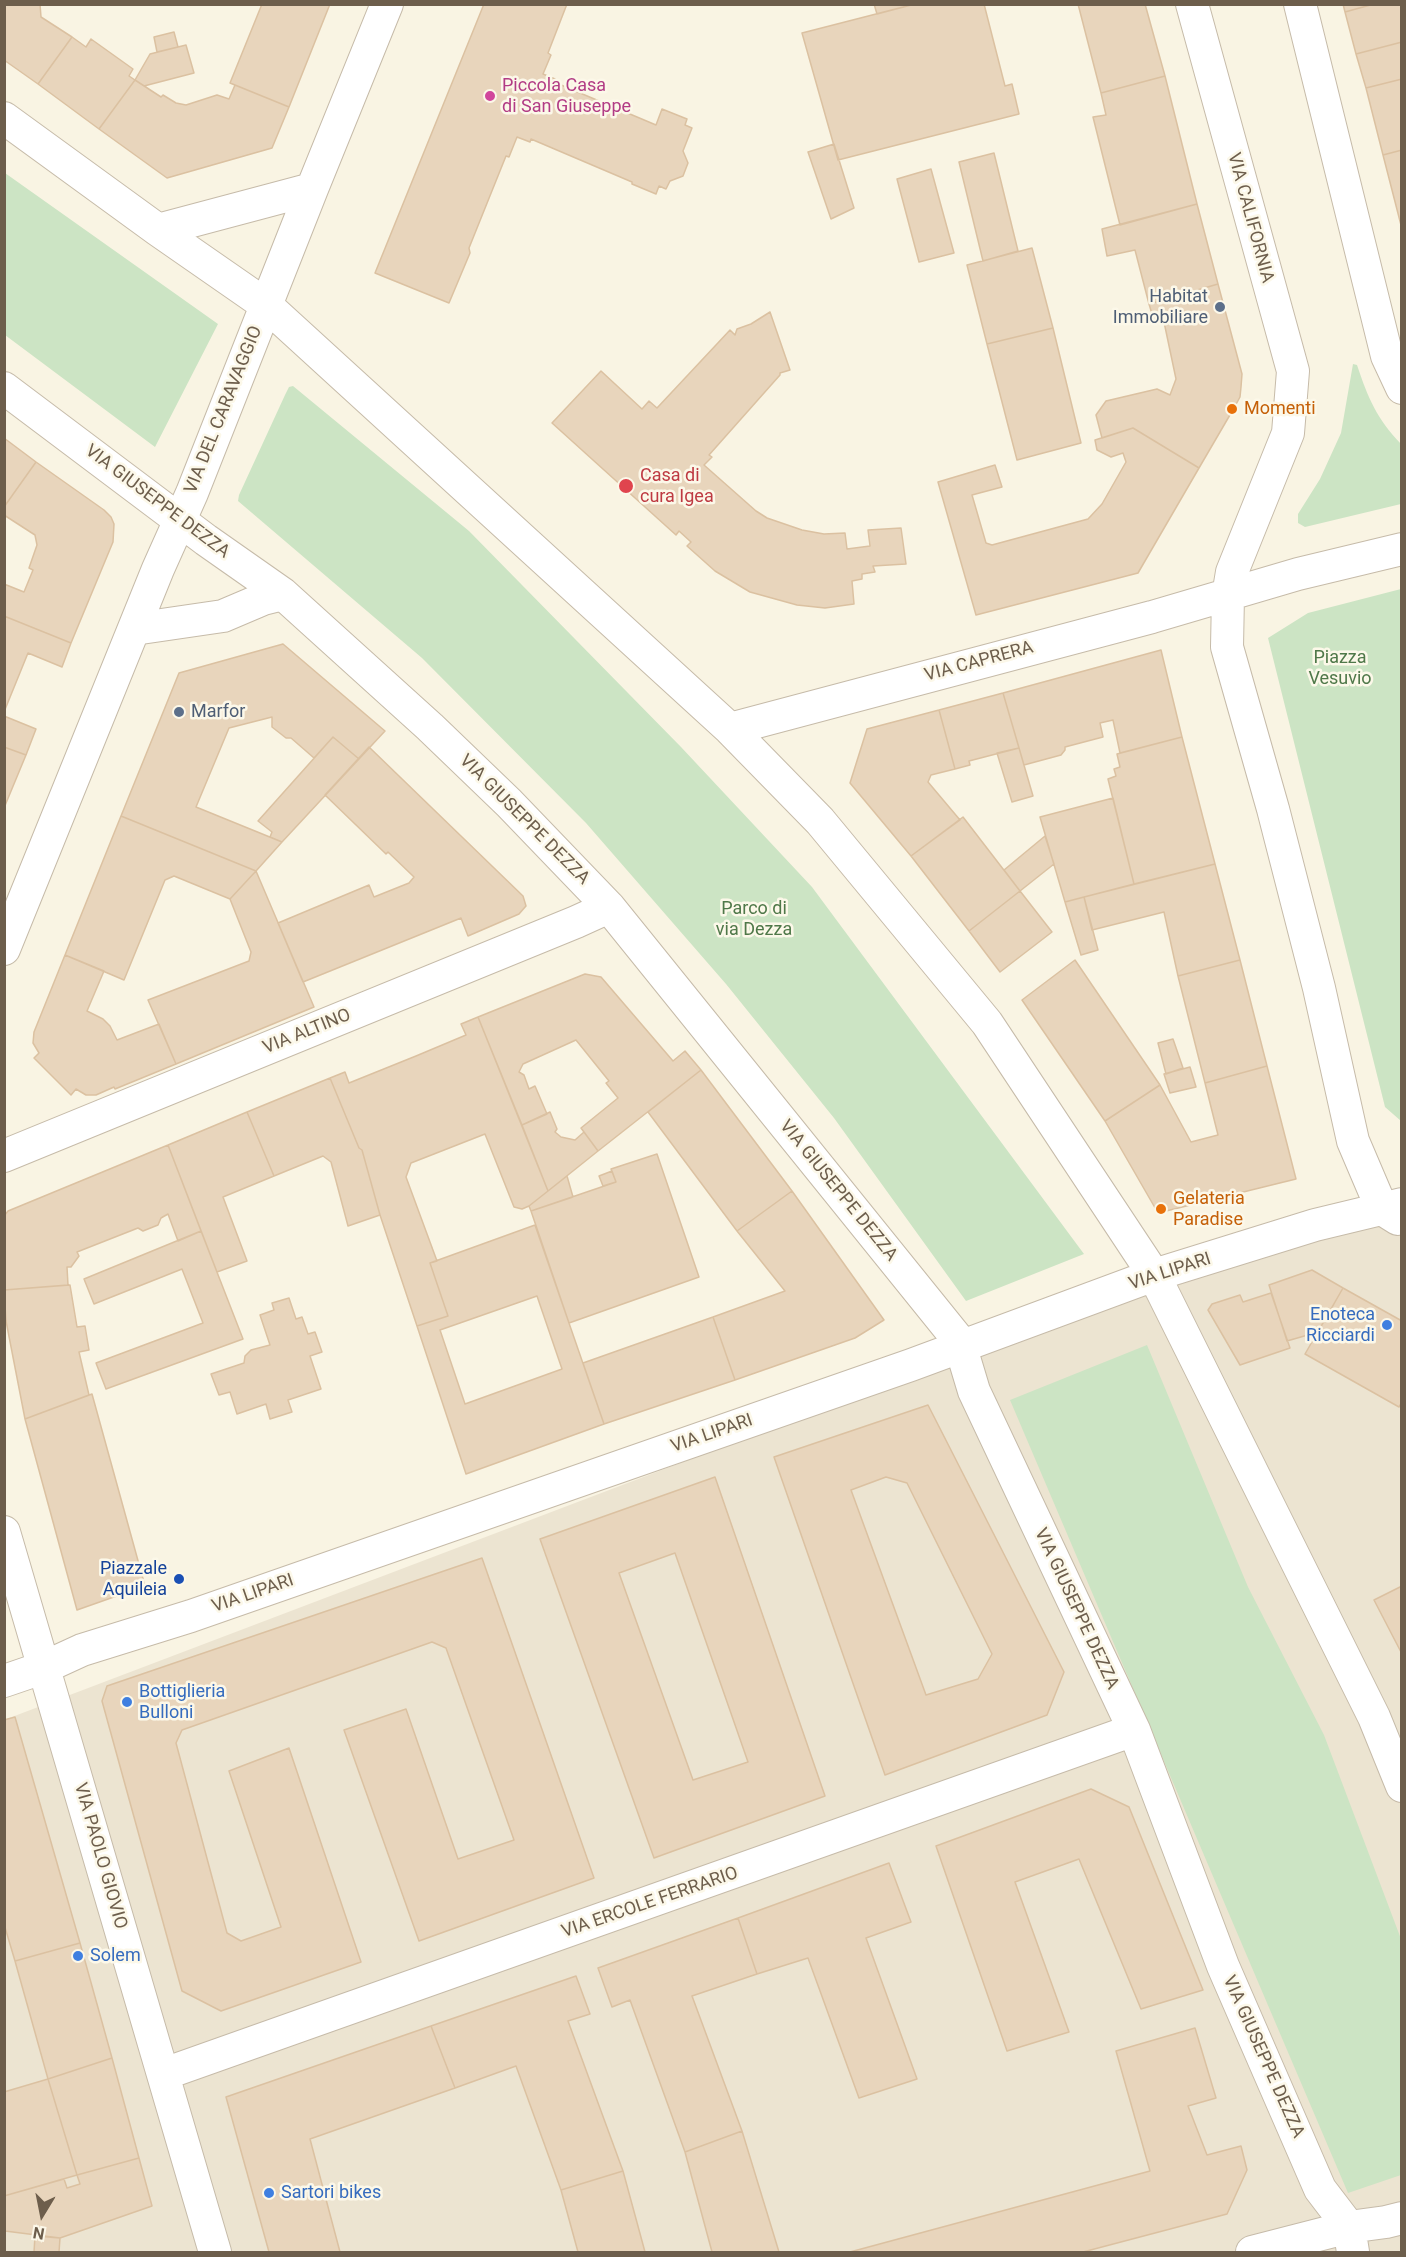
<!DOCTYPE html>
<style>
body{margin:0}
#map{position:relative;width:1406px;height:2257px;overflow:hidden;background:#f9f4e3;font-family:Roboto,sans-serif}
canvas{display:block}
.frame{position:absolute;inset:0;border:6px solid #6d5e4c;pointer-events:none}
.north{position:absolute;left:12px;top:2185px;width:60px;height:60px;-webkit-text-stroke:4px #fcf8e9;paint-order:stroke;rotate:190deg;font-size:16px;font-weight:700;line-height:24px;text-align:center;color:#6d5e4c}
.north::after{content:'';display:block;margin:auto;width:21px;height:27px;background:#6d5e4c;clip-path:polygon(50% 0,100% 100%,50% 72%,0 100%)}
</style>
<div id="map">
<canvas width="1406" height="2257"></canvas>
<div class="frame"></div>
<div class="north">N</div>
</div>
<script>
const context = document.querySelector('canvas').getContext('2d');
context.lineJoin = 'round';
function fill(path, color) {
  context.fillStyle = color;
  context.fill(path, 'evenodd');
}
function trace(path, color, width, dash) {
  context.strokeStyle = color;
  context.lineWidth = width;
  context.lineCap = dash ? 'butt' : 'round';
  context.setLineDash(dash || []);
  context.stroke(path);
}
function write(font, color, halo, rows, align = 'center') {
  context.font = font + ' Roboto,sans-serif';
  context.lineWidth = 5;
  context.setLineDash([]);
  context.textBaseline = 'middle';
  context.strokeStyle = halo;
  context.fillStyle = color;
  for (const [text, x, y, turn = 0] of rows) {
    context.save();
    context.translate(x, y);
    context.rotate((+turn || 0) * Math.PI / 180);
    context.textAlign = isNaN(turn) ? turn : align;
    if (halo) context.strokeText(text, 0, 0);
    context.fillText(text, 0, 0);
    context.restore();
  }
}
fill(new Path2D(`
 M 1401,1207 L 1401,2252 L 5,2252 L 4,1720 L 954,1359 Z`), '#ece4d1');
fill(new Path2D(`
 M 5,173 L 218,324 L 155,447 L 5,335 Z
 M 1353,364 L 1357,365 C 1368,398 1377,419 1401,444 L 1401,504 L 1305,527 L 1298,523 L 1298,514 L 1320,479 L 1341,433 Z
 M 293,386 L 469,531 L 681,747 L 812,887 L 1084,1254 L 966,1301 L 834,1118 L 726,984 L 586,823 L 422,658 L 238,501 L 239,495 L 285,395 L 289,387 Z
 M 1401,589 L 1402,589 L 1401,1121 L 1385,1107 L 1268,638 L 1308,613 Z
 M 1147,1345 L 1248,1587 L 1324,1735 L 1401,1939 L 1401,2175 L 1348,2193 L 1010,1400 Z`), '#cce4c4');
const building = new Path2D(`
 M 4,4 L 40,4 L 41,17 L 72,37 L 38,84 L 4,60 Z
 M 262,4 L 330,4 L 289,107 L 230,83 Z
 M 484,4 L 567,4 L 548,53 L 551,55 L 543,74 L 555,79 L 554,82 L 656,125 L 662,109 L 687,119 L 685,125 L 692,128 L 683,151 L 688,163 L 683,176 L 670,181 L 666,189 L 659,186 L 656,194 L 632,184 L 632,182 L 531,139 L 530,142 L 517,137 L 509,157 L 506,156 L 469,248 L 470,253 L 449,303 L 375,273 Z
 M 874,4 L 915,4 L 877,14 Z
 M 915,4 L 984,4 L 1005,86 L 1012,84 L 1019,114 L 838,160 L 802,33 Z
 M 1078,4 L 1145,4 L 1165,76 L 1101,93 Z
 M 1343,4 L 1374,4 L 1345,12 Z
 M 1374,4 L 1402,4 L 1402,42 L 1356,54 L 1345,12 Z
 M 174,32 L 178,47 L 157,52 L 154,37 Z
 M 72,37 L 86,47 L 91,39 L 133,69 L 129,76 L 135,80 L 99,129 L 38,84 Z
 M 1402,42 L 1402,79 L 1366,88 L 1356,54 Z
 M 186,45 L 194,73 L 144,86 L 135,80 L 150,54 Z
 M 1165,76 L 1197,204 L 1120,225 L 1093,117 L 1106,115 L 1101,93 Z
 M 1402,79 L 1402,150 L 1383,155 L 1366,88 Z
 M 135,80 L 161,97 L 163,95 L 176,103 L 186,105 L 217,95 L 229,99 L 235,85 L 289,107 L 272,148 L 167,178 L 99,129 Z
 M 834,144 L 854,208 L 831,219 L 808,152 Z
 M 1402,150 L 1402,229 L 1383,155 Z
 M 994,153 L 1018,251 L 983,261 L 959,162 Z
 M 931,169 L 954,253 L 919,262 L 897,179 Z
 M 1197,204 L 1218,284 L 1149,304 L 1135,250 L 1107,256 L 1102,229 Z
 M 1032,248 L 1053,328 L 987,344 L 967,265 Z
 M 1218,284 L 1242,374 L 1241,387 L 1240,397 L 1234,408 L 1199,468 L 1133,428 L 1102,438 L 1096,415 L 1106,401 L 1157,389 L 1170,395 L 1176,379 L 1164,322 L 1155,324 L 1149,304 Z
 M 770,312 L 790,370 L 780,373 L 780,375 L 709,455 L 712,457 L 704,465 L 756,511 L 767,518 L 802,530 L 824,534 L 845,533 L 847,549 L 870,546 L 868,530 L 901,528 L 906,564 L 873,566 L 875,572 L 862,574 L 862,579 L 852,581 L 854,604 L 825,608 L 797,605 L 750,592 L 715,571 L 687,546 L 691,542 L 679,531 L 676,535 L 552,423 L 601,371 L 642,409 L 649,401 L 657,408 L 730,330 L 735,335 L 737,329 L 751,324 Z
 M 1053,328 L 1081,443 L 1017,460 L 987,344 Z
 M 1133,428 L 1199,468 L 1138,573 L 976,615 L 938,482 L 995,465 L 1002,487 L 972,495 L 986,543 L 992,545 L 1088,519 L 1102,504 L 1126,462 L 1123,453 L 1111,457 L 1097,450 L 1095,440 Z
 M 4,438 L 36,462 L 4,507 Z
 M 36,462 L 104,510 L 111,517 L 114,524 L 113,542 L 71,643 L 4,616 L 4,584 L 24,592 L 33,570 L 29,568 L 37,545 L 35,535 L 4,515 L 4,507 Z
 M 4,616 L 71,643 L 62,667 L 28,653 L 4,712 Z
 M 283,644 L 385,731 L 359,759 L 333,737 L 314,758 L 291,738 L 286,738 L 272,727 L 272,717 L 229,728 L 196,807 L 282,842 L 256,871 L 121,816 L 179,673 Z
 M 1161,650 L 1182,737 L 1120,753 L 1113,720 L 1100,723 L 1103,737 L 1065,747 L 1065,750 L 1061,755 L 1024,765 L 1003,693 Z
 M 1003,693 L 1019,748 L 969,761 L 970,765 L 955,769 L 939,710 Z
 M 939,710 L 955,769 L 931,775 L 928,782 L 960,820 L 911,856 L 850,783 L 867,729 Z
 M 4,716 L 36,729 L 26,755 L 4,747 Z
 M 333,737 L 359,759 L 282,842 L 270,837 L 272,832 L 258,821 Z
 M 1182,737 L 1215,864 L 1134,884 L 1108,779 L 1116,776 L 1114,769 L 1120,767 L 1117,754 Z
 M 4,747 L 26,755 L 4,808 Z
 M 369,747 L 523,896 L 526,906 L 519,914 L 468,936 L 461,918 L 303,982 L 278,923 L 369,885 L 374,897 L 409,883 L 414,877 L 388,852 L 386,854 L 325,795 Z
 M 1019,748 L 1033,796 L 1012,802 L 997,753 Z
 M 1113,798 L 1134,884 L 1065,902 L 1040,817 Z
 M 121,816 L 256,871 L 230,899 L 174,876 L 165,880 L 124,980 L 65,955 Z
 M 963,817 L 1020,891 L 969,931 L 911,856 Z
 M 1045,836 L 1054,864 L 1020,891 L 1004,870 Z
 M 1215,864 L 1240,960 L 1178,976 L 1164,912 L 1092,930 L 1084,897 Z
 M 256,871 L 314,1007 L 176,1064 L 148,1000 L 249,961 L 251,952 L 230,899 Z
 M 1020,891 L 1052,932 L 1000,972 L 969,931 Z
 M 1084,897 L 1098,950 L 1081,955 L 1065,902 Z
 M 65,955 L 104,971 L 87,1011 L 103,1019 L 110,1026 L 117,1040 L 159,1024 L 176,1064 L 115,1089 L 114,1087 L 96,1095 L 86,1095 L 76,1089 L 71,1095 L 34,1058 L 39,1053 L 33,1043 L 34,1032 Z
 M 1075,960 L 1160,1085 L 1105,1121 L 1022,1000 Z
 M 1240,960 L 1267,1066 L 1205,1083 L 1178,976 Z
 M 585,974 L 601,977 L 673,1061 L 685,1051 L 701,1070 L 598,1151 L 581,1128 L 618,1098 L 606,1083 L 609,1081 L 576,1040 L 523,1064 L 519,1072 L 524,1075 L 529,1089 L 535,1086 L 547,1114 L 522,1125 L 478,1017 Z
 M 478,1017 L 548,1191 L 529,1206 L 522,1209 L 514,1207 L 485,1134 L 411,1163 L 406,1177 L 437,1261 L 430,1263 L 448,1316 L 417,1326 L 380,1215 L 362,1150 L 359,1148 L 330,1078 L 345,1072 L 349,1083 L 416,1056 L 466,1035 L 461,1024 Z
 M 1173,1039 L 1183,1068 L 1166,1074 L 1158,1043 Z
 M 1267,1066 L 1296,1179 L 1158,1213 L 1105,1121 L 1160,1085 L 1191,1142 L 1218,1135 L 1205,1083 Z
 M 1190,1067 L 1196,1087 L 1170,1093 L 1164,1074 Z
 M 701,1070 L 792,1191 L 737,1231 L 648,1112 Z
 M 330,1078 L 359,1148 L 362,1150 L 380,1215 L 348,1226 L 331,1162 L 323,1156 L 274,1176 L 247,1112 Z
 M 247,1112 L 274,1176 L 223,1197 L 247,1261 L 217,1272 L 168,1145 Z
 M 550,1112 L 557,1129 L 555,1132 L 561,1137 L 575,1140 L 584,1132 L 598,1151 L 548,1191 L 522,1125 Z
 M 168,1145 L 201,1231 L 178,1241 L 168,1214 L 161,1218 L 158,1225 L 143,1231 L 138,1228 L 77,1252 L 79,1256 L 71,1267 L 67,1267 L 68,1285 L 4,1290 L 4,1216 L 8,1211 Z
 M 657,1154 L 699,1277 L 569,1323 L 531,1211 L 616,1182 L 611,1169 Z
 M 612,1171 L 616,1182 L 603,1186 L 599,1176 Z
 M 567,1176 L 573,1197 L 531,1211 L 529,1206 Z
 M 792,1191 L 884,1320 L 855,1338 L 735,1380 L 713,1317 L 785,1291 L 737,1231 Z
 M 535,1225 L 604,1424 L 466,1474 L 417,1326 L 448,1316 L 430,1263 ZM 537,1296 L 562,1369 L 465,1404 L 440,1330 Z
 M 201,1231 L 243,1339 L 106,1389 L 96,1363 L 203,1323 L 182,1269 L 94,1304 L 84,1279 Z
 M 1312,1270 L 1343,1288 L 1318,1332 L 1287,1341 L 1269,1285 Z
 M 70,1285 L 77,1327 L 85,1326 L 89,1350 L 79,1352 L 89,1395 L 25,1419 L 6,1321 L 4,1290 Z
 M 1343,1288 L 1402,1321 L 1402,1402 L 1399,1407 L 1305,1354 Z
 M 1271,1293 L 1290,1348 L 1240,1365 L 1208,1310 L 1212,1304 L 1240,1295 L 1243,1302 Z
 M 289,1298 L 296,1319 L 302,1317 L 308,1334 L 315,1332 L 322,1352 L 310,1356 L 321,1389 L 288,1400 L 292,1412 L 270,1419 L 266,1404 L 237,1414 L 230,1392 L 219,1395 L 211,1374 L 244,1363 L 245,1356 L 251,1350 L 270,1345 L 260,1315 L 274,1310 L 272,1303 Z
 M 713,1317 L 735,1380 L 604,1424 L 583,1363 Z
 M 92,1394 L 145,1586 L 77,1610 L 25,1419 Z
 M 928,1405 L 1064,1672 L 1047,1715 L 885,1775 L 774,1457 ZM 886,1477 L 907,1483 L 992,1654 L 978,1679 L 926,1695 L 851,1490 Z
 M 715,1477 L 825,1796 L 654,1858 L 540,1539 ZM 675,1553 L 748,1762 L 693,1780 L 619,1573 Z
 M 482,1558 L 594,1878 L 419,1941 L 344,1730 L 406,1709 L 458,1859 L 514,1840 L 446,1648 L 432,1642 L 182,1730 L 176,1743 L 227,1933 L 241,1941 L 281,1927 L 229,1771 L 289,1748 L 361,1962 L 221,2011 L 182,1991 L 102,1701 L 107,1686 Z
 M 1402,1586 L 1402,1654 L 1374,1600 Z
 M 15,1717 L 80,1943 L 15,1961 L 4,1924 L 4,1720 Z
 M 1091,1789 L 1129,1807 L 1203,1990 L 1141,2009 L 1079,1859 L 1015,1882 L 1069,2032 L 1007,2051 L 936,1846 Z
 M 889,1863 L 911,1922 L 866,1938 L 917,2079 L 859,2098 L 808,1958 L 757,1974 L 738,1918 Z
 M 738,1918 L 757,1974 L 692,1996 L 742,2131 L 685,2152 L 630,2000 L 612,2007 L 598,1968 Z
 M 80,1943 L 112,2058 L 48,2079 L 15,1961 Z
 M 576,1976 L 590,2014 L 568,2021 L 623,2171 L 561,2190 L 516,2066 L 455,2088 L 431,2026 Z
 M 431,2026 L 455,2088 L 310,2139 L 340,2252 L 269,2252 L 226,2097 Z
 M 1195,2028 L 1216,2098 L 1188,2106 L 1207,2155 L 1241,2146 L 1247,2170 L 1227,2214 L 1083,2252 L 850,2252 L 1150,2171 L 1116,2051 Z
 M 112,2058 L 139,2158 L 77,2175 L 48,2079 Z
 M 48,2079 L 77,2175 L 4,2196 L 4,2092 Z
 M 742,2131 L 779,2252 L 712,2252 L 685,2152 Z
 M 139,2158 L 152,2206 L 60,2238 L 5,2231 L 4,2196 L 64,2179 L 67,2188 L 80,2184 L 77,2175 Z
 M 623,2171 L 645,2252 L 578,2252 L 561,2190 Z
 M 35,2236 L 60,2238 L 59,2252 L 34,2252 Z`);
fill(building, '#e8d5bc');
trace(building, '#dbc1a1', 1.5);
const street = new Path2D(`
 M 1192,4 L 1293,371 L 1288,433 L 1232,572 L 1228,596 L 1227,647 L 1273,809 L 1319,988 L 1353,1141 L 1382,1209 L 1398,1219
 M 1300,4 L 1387,356 L 1402,388
 M 4,118 L 158,230 L 266,305 L 730,729 L 820,821 L 987,1023 L 1154,1275 L 1374,1717 L 1402,1786
 M 158,230 L 312,189
 M 4,388 L 206,540 L 283,594 L 430,727 L 509,803 L 609,907 L 956,1337 L 962,1351 L 974,1391 L 1134,1730 L 1223,1966 L 1320,2189 L 1349,2227 L 1353,2252
 M 134,629 L 223,616 L 263,599 L 283,594
 M 730,729 L 1152,617 L 1298,574 L 1402,549
 M 4,949 L 158,569 L 192,493 L 312,189 L 387,4
 M 4,1156 L 576,922 L 609,907
 M 4,1532 L 215,2252
 M 4,1681 L 45,1667 L 82,1650 L 191,1616 L 911,1365 L 1154,1275 L 1315,1225 L 1402,1204
 M 164,2074 L 1134,1730
 M 1252,2252 L 1349,2227 L 1386,2222 L 1402,2218`);
trace(street, '#c6bba9', 34);
trace(street, '#fff', 32);
for (const [x, y, r, color] of [
 [490,96,6,"#d1479c"],
 [1220,307,6,"#5c6f8a"],
 [1232,409,6,"#e8710a"],
 [626,486,8,"#e0444e"],
 [179,712,6,"#5c6f8a"],
 [1161,1209,6,"#e8710a"],
 [1387,1325,6,"#3f7fe0"],
 [179,1579,6,"#1a4fb4"],
 [127,1702,6,"#3f7fe0"],
 [78,1956,6,"#3f7fe0"],
 [269,2193,6,"#3f7fe0"]
]) {
  const dot = new Path2D();
  dot.arc(x, y, r, 0, 2 * Math.PI);
  context.fillStyle = color;
  context.fill(dot);
  trace(dot, '#fcf8e9', 2);
}
write('18px', '#b23c85', '#fcf8e9', [
 ["Piccola Casa",502,86],
 ["di San Giuseppe",502,107]
], 'left');
write('18px', '#6d5e4c', '#fcf8e9', [
 ["VIA CALIFORNIA",1250,218,75],
 ["VIA DEL CARAVAGGIO",224,410,-68],
 ["VIA GIUSEPPE DEZZA",157,502,37],
 ["VIA CAPRERA",979,662,-15],
 ["VIA GIUSEPPE DEZZA",524,820,45],
 ["VIA ALTINO",307,1032,-22],
 ["VIA GIUSEPPE DEZZA",838,1191,51],
 ["VIA LIPARI",1170,1272,-18],
 ["VIA LIPARI",712,1434,-19],
 ["VIA LIPARI",253,1594,-19],
 ["VIA GIUSEPPE DEZZA",1076,1609,65],
 ["VIA PAOLO GIOVIO",100,1856,74],
 ["VIA ERCOLE FERRARIO",650,1903,-19],
 ["VIA GIUSEPPE DEZZA",1263,2057,66]
]);
write('18px', '#4e5e75', '#fcf8e9', [
 ["Habitat",1208,297],
 ["Immobiliare",1208,318],
 ["Marfor",191,712,"left"]
], 'right');
write('18px', '#c56008', '#fcf8e9', [
 ["Momenti",1244,409],
 ["Gelateria",1173,1199],
 ["Paradise",1173,1220]
], 'left');
write('18px', '#be3a42', '#fcf8e9', [
 ["Casa di",640,476],
 ["cura Igea",640,497]
], 'left');
write('18px', '#4f7849', '#fcf8e9', [
 ["Piazza",1340,658],
 ["Vesuvio",1340,679],
 ["Parco di",754,909],
 ["via Dezza",754,930]
]);
write('18px', '#366cbe', '#fcf8e9', [
 ["Enoteca",1375,1315,"right"],
 ["Ricciardi",1375,1336,"right"],
 ["Bottiglieria",139,1692],
 ["Bulloni",139,1713],
 ["Solem",90,1956],
 ["Sartori bikes",281,2193]
], 'left');
write('18px', '#164399', '#fcf8e9', [
 ["Piazzale",167,1569],
 ["Aquileia",167,1590]
], 'right');
</script>
